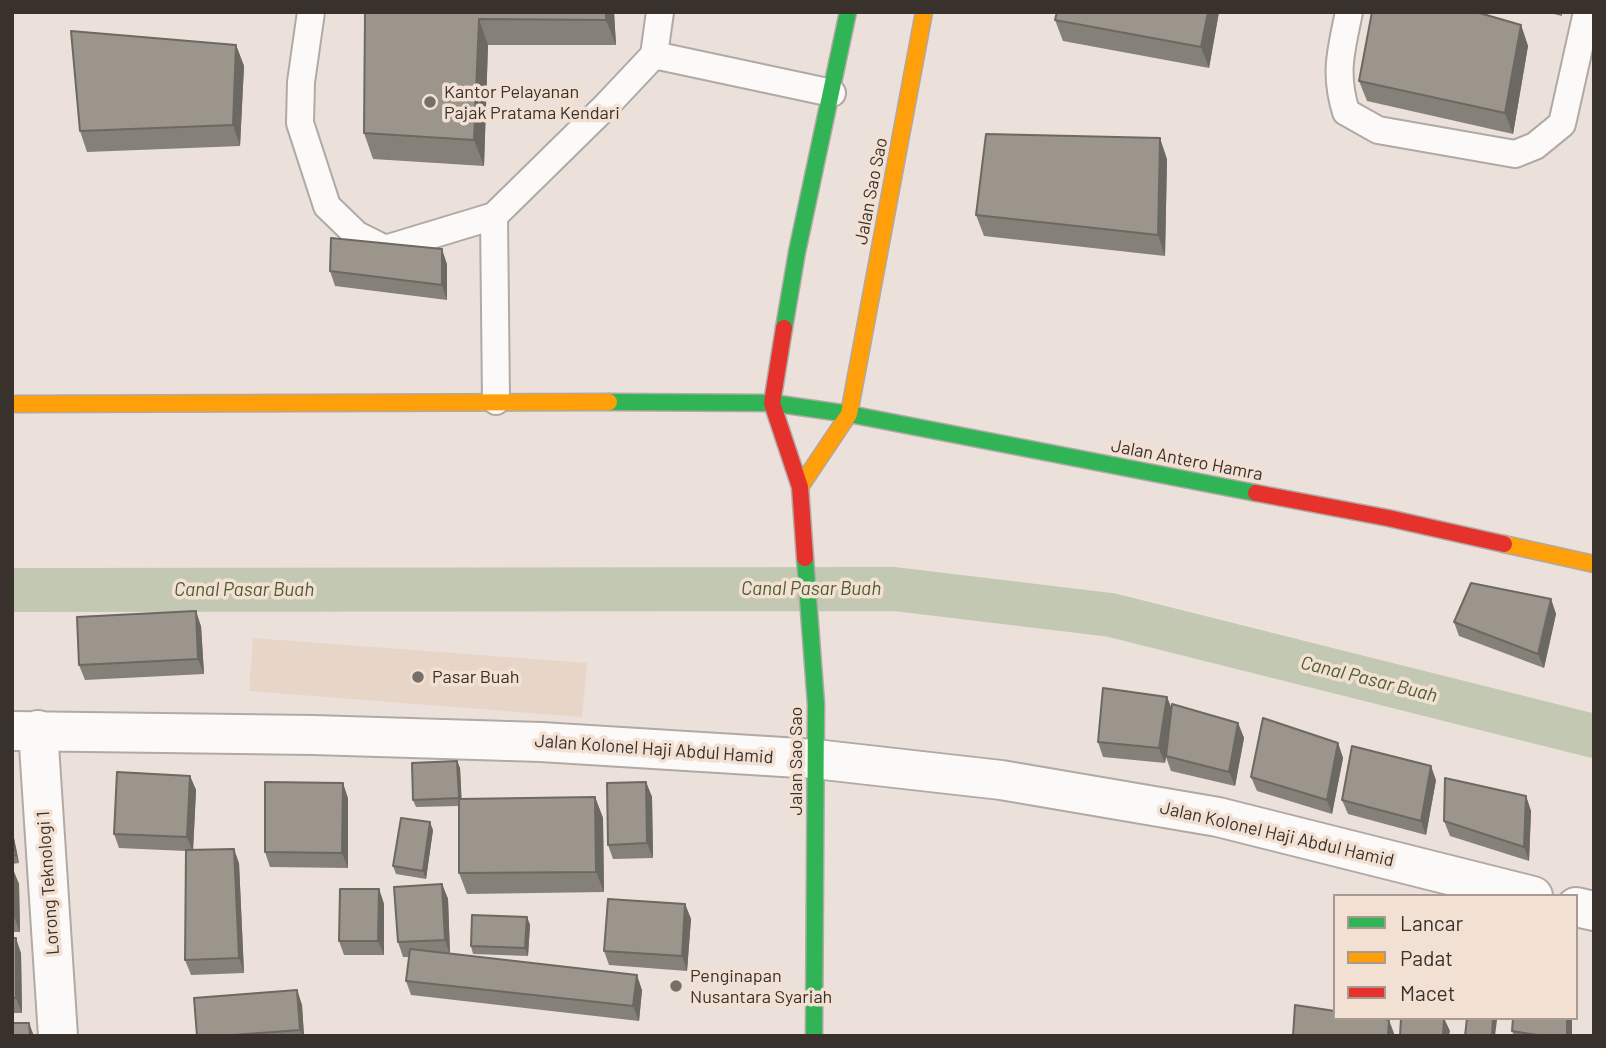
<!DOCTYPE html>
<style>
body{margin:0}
#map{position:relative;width:1606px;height:1048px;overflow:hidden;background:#ebe1da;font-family:Barlow,sans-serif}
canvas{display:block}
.frame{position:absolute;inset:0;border:14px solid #38312c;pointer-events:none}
.legend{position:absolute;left:1333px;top:894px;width:245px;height:126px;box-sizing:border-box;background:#f2e0d3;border:2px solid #a89a90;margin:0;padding:9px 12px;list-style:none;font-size:21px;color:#38312c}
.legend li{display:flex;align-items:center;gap:14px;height:35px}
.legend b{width:35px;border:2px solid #a89a90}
</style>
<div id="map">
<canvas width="1606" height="1048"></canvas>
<div class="frame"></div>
<ul class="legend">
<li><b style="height:9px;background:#30b455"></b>Lancar</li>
<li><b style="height:9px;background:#ff9f0a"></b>Padat</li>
<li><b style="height:9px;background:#e5322d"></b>Macet</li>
</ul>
</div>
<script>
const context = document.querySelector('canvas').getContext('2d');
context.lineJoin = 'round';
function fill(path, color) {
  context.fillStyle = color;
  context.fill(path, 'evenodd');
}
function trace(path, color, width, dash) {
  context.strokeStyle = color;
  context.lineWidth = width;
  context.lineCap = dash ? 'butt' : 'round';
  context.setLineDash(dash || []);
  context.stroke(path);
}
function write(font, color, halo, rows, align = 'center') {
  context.font = font + ' Barlow,sans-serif';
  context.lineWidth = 7;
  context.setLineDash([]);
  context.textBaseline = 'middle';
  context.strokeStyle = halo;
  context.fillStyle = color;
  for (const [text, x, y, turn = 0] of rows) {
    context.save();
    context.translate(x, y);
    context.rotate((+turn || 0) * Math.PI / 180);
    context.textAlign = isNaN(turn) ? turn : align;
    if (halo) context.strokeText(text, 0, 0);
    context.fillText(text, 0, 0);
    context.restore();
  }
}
fill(new Path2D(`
 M 253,638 L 587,663 L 582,717 L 249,691 Z`), '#e7d5c8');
trace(new Path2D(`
 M 12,590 L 894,589 L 1111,615 L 1594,736`), '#c3c8b2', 44);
const lane = new Path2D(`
 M 311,12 L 301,82 L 300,123 L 327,206 L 357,235 L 385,249 L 494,216 L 606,106 L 654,55
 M 660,12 L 654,55 L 832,93
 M 1349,12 C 1341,51 1334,73 1346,112 L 1378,130 L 1515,154 L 1535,146 L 1562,124 L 1587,12
 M 494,216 L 496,401`);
const street = new Path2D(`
 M 38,730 L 58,1036
 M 12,731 L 313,735 L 541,742 L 815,759 L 1001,780 L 1218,817 L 1533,896
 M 1576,907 L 1594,911`);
const fast = new Path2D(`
 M 784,328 L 797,252 L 848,12
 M 609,402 L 772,403 L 849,414 L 1256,493
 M 805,558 L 816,704 L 814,1036`);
const slow = new Path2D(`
 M 12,404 L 609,402
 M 800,487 L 849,414 L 924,12
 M 1504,544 L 1594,564`);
const jam = new Path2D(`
 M 784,328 L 772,403 L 800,487 L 805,558
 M 1256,493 L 1388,518 L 1504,544`);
trace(lane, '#b0a9a4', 30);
trace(street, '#b0a9a4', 42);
trace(fast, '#b0a9a4', 19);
trace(slow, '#b0a9a4', 19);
trace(jam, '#b0a9a4', 19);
trace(lane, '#fcfaf9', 26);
trace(street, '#fcfaf9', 38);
trace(fast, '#30b455', 16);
trace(slow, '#ff9f0a', 16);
trace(jam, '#e5322d', 16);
fill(new Path2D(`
 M 365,12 L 614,12 L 616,45 L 488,45 L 484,166 L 373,159 L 364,133 Z
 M 1219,12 L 1209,68 L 1063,41 L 1055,20 Z
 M 1545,12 L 1562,12 L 1562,16 Z
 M 1521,25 L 1528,46 L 1513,134 L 1367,101 L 1359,81 Z
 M 236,45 L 244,66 L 240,146 L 87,152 L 80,131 Z
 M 1167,159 L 1165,256 L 984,236 L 976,215 Z
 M 447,264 L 447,300 L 335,286 L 330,271 Z
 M 1551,599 L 1556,614 L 1544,668 L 1459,636 L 1454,622 Z
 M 201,626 L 204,674 L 85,680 L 79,665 Z
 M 1167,697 L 1172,710 L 1238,723 L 1244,738 L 1235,786 L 1171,771 L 1166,757 L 1165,763 L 1103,757 L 1098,742 Z
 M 1338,743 L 1343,758 L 1332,814 L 1257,791 L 1251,777 Z
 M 457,761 L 460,768 L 461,799 L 595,797 L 603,818 L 604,892 L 467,894 L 459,873 L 459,806 L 416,807 L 413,800 Z
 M 190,776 L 196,790 L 193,849 L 239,863 L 244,973 L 191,975 L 185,960 L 186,851 L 119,848 L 114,834 Z
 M 1436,780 L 1426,835 L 1348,814 L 1342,800 Z
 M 646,782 L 652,797 L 653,858 L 613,859 L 608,845 Z
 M 1526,796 L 1531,811 L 1529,861 L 1450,836 L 1444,821 Z
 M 348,798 L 348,868 L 270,867 L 265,852 Z
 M 12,828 L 19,863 L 12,864 Z
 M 433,830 L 426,879 L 396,874 L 393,866 Z
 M 12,869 L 19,884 L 20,932 L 12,932 Z
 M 442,884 L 448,899 L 450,954 L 642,990 L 639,1021 L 411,995 L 406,981 L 409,957 L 403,957 L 398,942 Z
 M 379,889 L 384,904 L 384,955 L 344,955 L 339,941 Z
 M 685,904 L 691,919 L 687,971 L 609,965 L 604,951 Z
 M 527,917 L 530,925 L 528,956 L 473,954 L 471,946 Z
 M 12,938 L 21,953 L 22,1013 L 12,1013 Z
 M 297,990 L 302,1005 L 304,1036 L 197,1036 Z
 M 1572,1018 L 1572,1036 L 1514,1036 L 1512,1031 Z`), '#858078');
fill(new Path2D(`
 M 606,12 L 614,12 L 616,45 L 606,20 Z
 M 1208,12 L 1219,12 L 1209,68 L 1201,47 Z
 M 479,19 L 488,45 L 484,166 L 474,140 Z
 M 1521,25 L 1528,46 L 1513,134 L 1505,113 Z
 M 236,45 L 244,66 L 240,146 L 233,125 Z
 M 1160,138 L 1167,159 L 1165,256 L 1158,235 Z
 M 442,249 L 447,264 L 447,300 L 442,285 Z
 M 1551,599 L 1556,614 L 1544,668 L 1538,654 Z
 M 196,611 L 201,626 L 204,674 L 198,659 Z
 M 1167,697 L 1173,712 L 1165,763 L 1159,748 Z
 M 1238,723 L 1244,738 L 1235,786 L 1229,772 Z
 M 1338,743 L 1343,758 L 1332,814 L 1327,800 Z
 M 457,761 L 460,768 L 462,805 L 459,798 Z
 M 1431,766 L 1436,780 L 1426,835 L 1421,821 Z
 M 190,776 L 196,790 L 193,852 L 187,837 Z
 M 646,782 L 652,797 L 653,858 L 647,843 Z
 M 343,783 L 348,798 L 348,868 L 342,853 Z
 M 1526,796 L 1531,811 L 1529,861 L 1524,847 Z
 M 595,797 L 603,818 L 604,892 L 596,872 Z
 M 430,822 L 433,830 L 426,879 L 423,871 Z
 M 12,828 L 19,863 L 16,855 L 12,835 Z
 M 234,849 L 239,863 L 244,973 L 239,958 Z
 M 13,869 L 19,884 L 20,932 L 14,917 Z
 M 442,884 L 448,899 L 450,955 L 445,940 Z
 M 379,889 L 384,904 L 384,955 L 378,941 Z
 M 685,904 L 691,919 L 687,971 L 682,956 Z
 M 527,917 L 530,925 L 528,956 L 525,948 Z
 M 16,938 L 21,953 L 22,1013 L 16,998 Z
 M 637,975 L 642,990 L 639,1021 L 633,1006 Z
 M 297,990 L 302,1005 L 304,1036 L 302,1036 L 300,1030 Z
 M 1444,1018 L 1450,1031 L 1449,1036 L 1443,1036 Z
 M 1493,1018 L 1496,1018 L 1497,1020 L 1495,1036 L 1492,1036 Z
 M 1567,1018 L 1572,1018 L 1572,1036 L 1567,1036 Z
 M 1389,1020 L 1395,1036 L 1388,1036 Z
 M 29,1023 L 34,1036 L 30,1036 Z`), '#6c6862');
const building = new Path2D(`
 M 365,12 L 606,12 L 606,20 L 479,19 L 474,140 L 364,133 Z
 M 1057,12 L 1208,12 L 1201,47 L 1055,20 Z
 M 1372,12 L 1476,12 L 1521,25 L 1505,113 L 1359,81 Z
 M 71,31 L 236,45 L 233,125 L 80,131 Z
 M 986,134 L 1160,138 L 1158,235 L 976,215 Z
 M 331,238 L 442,249 L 442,285 L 330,271 Z
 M 1471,583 L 1551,599 L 1538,654 L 1454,622 Z
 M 196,611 L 198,659 L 79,665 L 77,617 Z
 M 1103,688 L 1167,697 L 1159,748 L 1098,742 Z
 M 1172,704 L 1238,723 L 1229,772 L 1166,756 Z
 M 1263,718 L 1338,743 L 1327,800 L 1251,777 Z
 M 1352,746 L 1431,766 L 1421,821 L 1342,800 Z
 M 457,761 L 459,798 L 413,800 L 412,763 Z
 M 117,772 L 190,776 L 187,837 L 114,834 Z
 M 1445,778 L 1526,796 L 1524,847 L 1444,821 Z
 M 265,782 L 343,783 L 342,853 L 265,852 Z
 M 646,782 L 647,843 L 608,845 L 607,783 Z
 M 595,797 L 596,872 L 459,873 L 459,799 Z
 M 401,818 L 430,822 L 423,871 L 393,866 Z
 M 12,835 L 16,855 L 12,856 Z
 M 234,849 L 239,958 L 185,960 L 186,850 Z
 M 12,869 L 13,869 L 14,917 L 12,917 Z
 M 442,884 L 445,940 L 398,942 L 394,887 Z
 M 340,889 L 379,889 L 378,941 L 339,941 Z
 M 608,899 L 685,904 L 682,956 L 604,951 Z
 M 472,915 L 527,917 L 525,948 L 471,946 Z
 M 12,938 L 16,938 L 16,998 L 12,998 Z
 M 410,949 L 637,975 L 633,1006 L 406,981 Z
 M 297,990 L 300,1030 L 220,1036 L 197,1036 L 194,998 Z
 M 1295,1005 L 1335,1011 L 1335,1018 L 1380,1018 L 1389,1020 L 1388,1036 L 1293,1036 Z
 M 1401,1018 L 1444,1018 L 1443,1036 L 1400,1036 Z
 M 1467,1018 L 1493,1018 L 1492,1036 L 1465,1036 Z
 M 1513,1018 L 1567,1018 L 1567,1036 L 1543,1036 L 1512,1031 Z
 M 12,1023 L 29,1023 L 30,1036 L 12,1036 Z`);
fill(building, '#9b958c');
trace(building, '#6c6862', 2);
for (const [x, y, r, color] of [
 [430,102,7,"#776f69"],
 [418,677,7,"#776f69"],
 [676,986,7,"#776f69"]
]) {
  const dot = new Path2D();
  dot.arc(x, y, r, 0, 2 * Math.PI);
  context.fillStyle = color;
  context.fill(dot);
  trace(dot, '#f2e0d3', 2.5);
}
write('18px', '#38312c', '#f2e0d3', [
 ["Kantor Pelayanan",444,92],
 ["Pajak Pratama Kendari",444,113],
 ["Pasar Buah",432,677],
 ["Penginapan",690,976],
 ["Nusantara Syariah",690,997]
], 'left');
write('18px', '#38312c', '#f2e0d3', [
 ["Jalan Sao Sao",871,191,-79],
 ["Jalan Antero Hamra",1187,460,11],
 ["Jalan Kolonel Haji Abdul Hamid",654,749,4],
 ["Jalan Sao Sao",796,761,-90],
 ["Jalan Kolonel Haji Abdul Hamid",1277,834,13],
 ["Lorong Teknologi 1",48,883,-94]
]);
write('italic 19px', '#4d5d30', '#f2e0d3', [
 ["Canal Pasar Buah",811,589],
 ["Canal Pasar Buah",244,590],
 ["Canal Pasar Buah",1369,679,14]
]);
</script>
